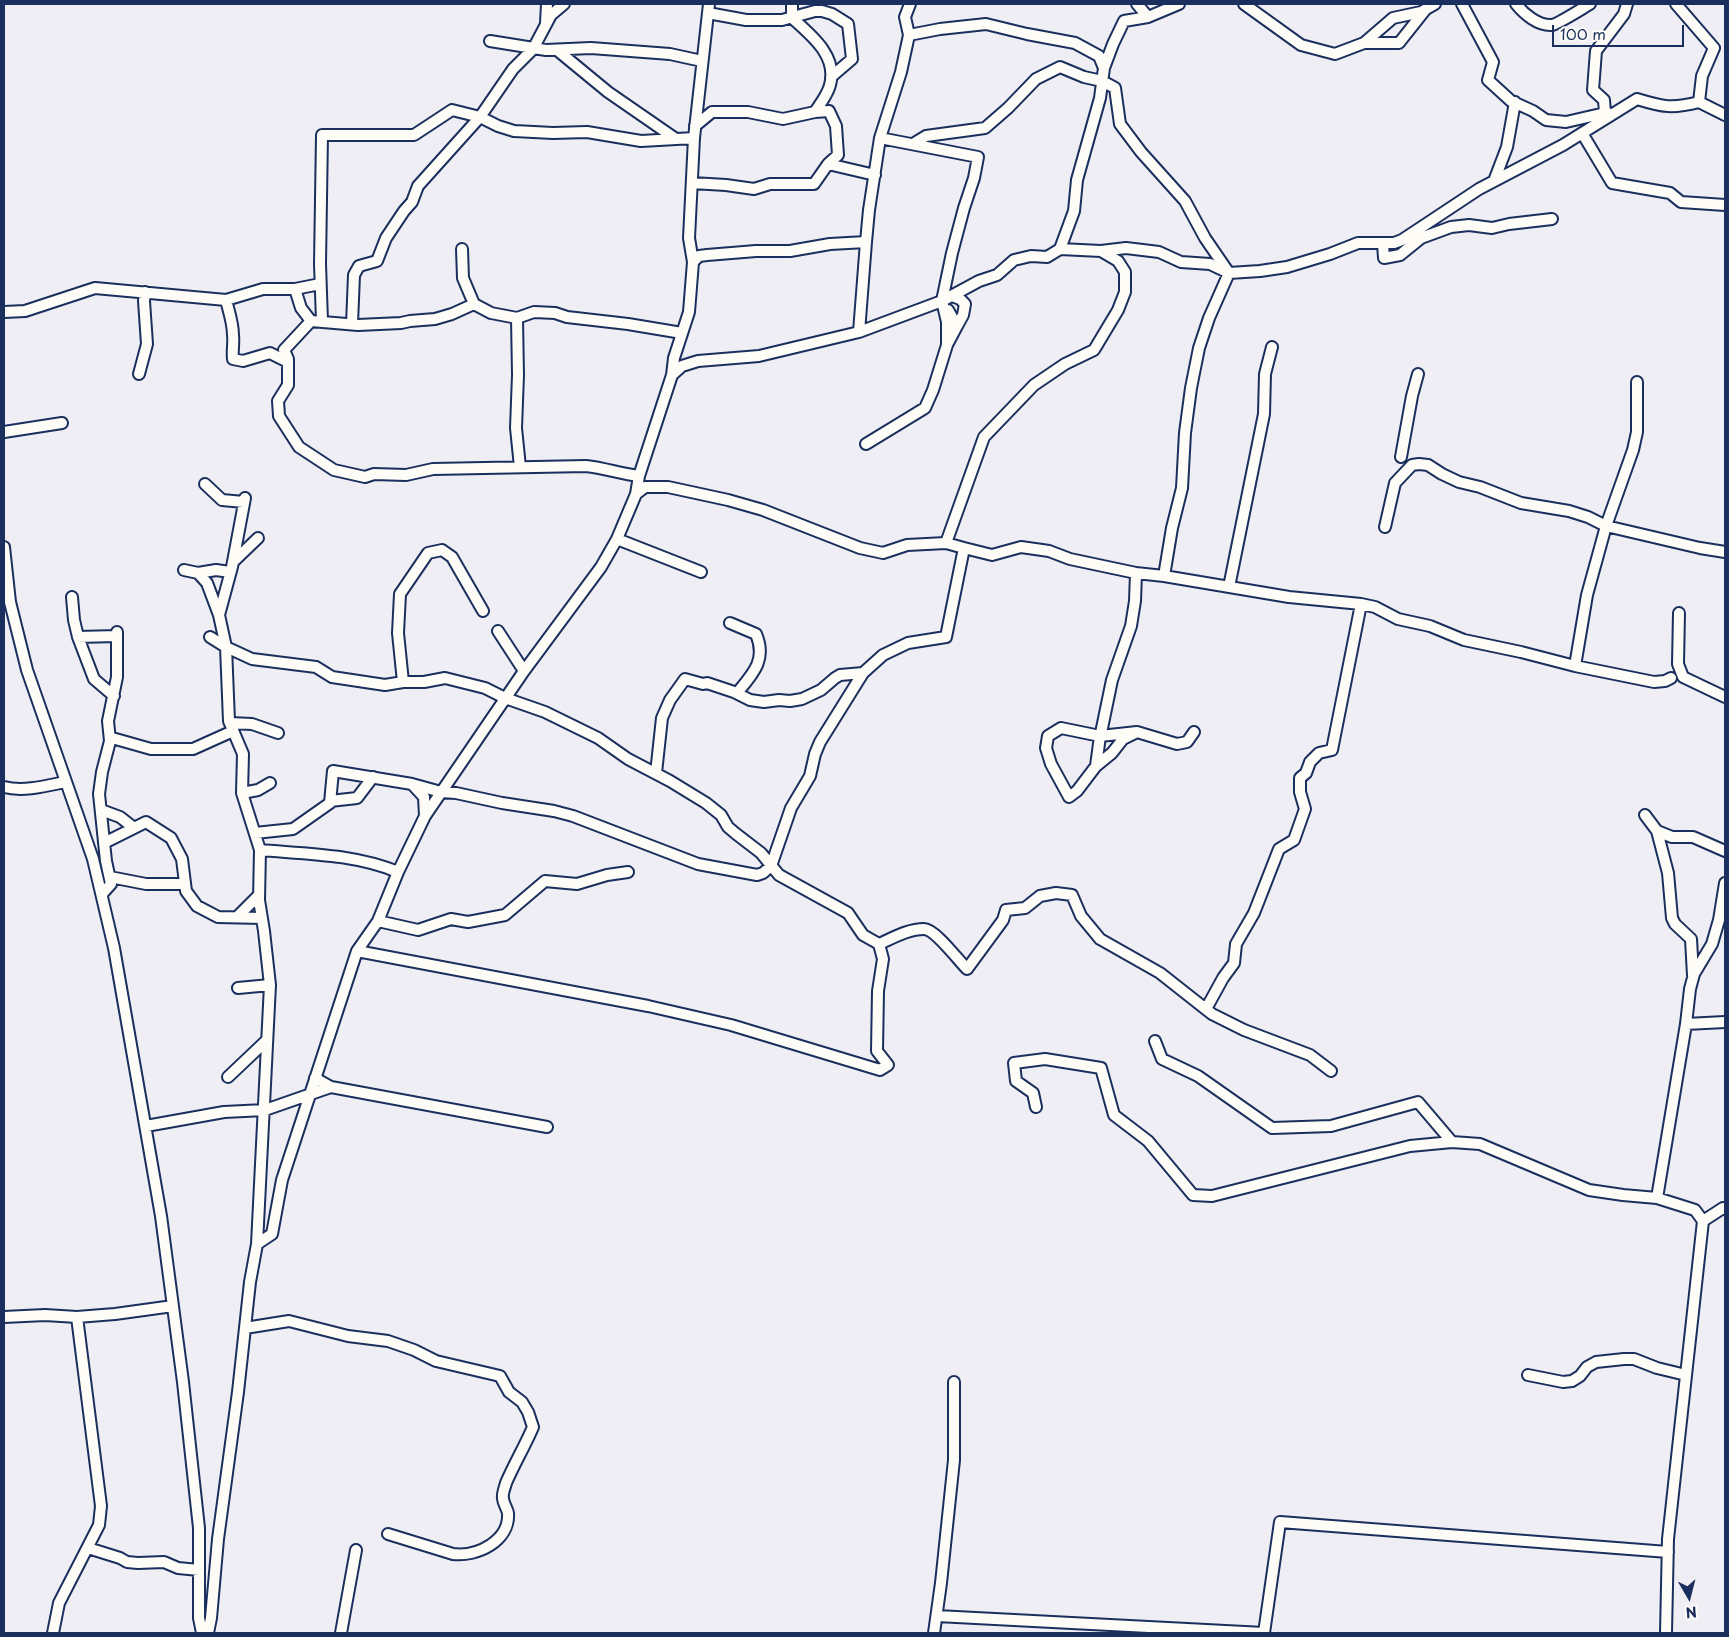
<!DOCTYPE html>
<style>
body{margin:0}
#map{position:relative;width:1729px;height:1637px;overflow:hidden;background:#efeef4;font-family:"Playpen Sans",sans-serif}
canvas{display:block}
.frame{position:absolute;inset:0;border:5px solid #1b2f5e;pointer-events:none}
.north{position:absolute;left:1664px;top:1572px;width:50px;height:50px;-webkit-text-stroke:4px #fdfcf7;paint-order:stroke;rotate:172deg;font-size:14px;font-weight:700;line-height:20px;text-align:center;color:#1b2f5e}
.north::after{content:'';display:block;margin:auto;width:18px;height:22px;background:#1b2f5e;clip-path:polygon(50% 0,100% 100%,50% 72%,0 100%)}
.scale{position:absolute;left:1552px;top:25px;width:132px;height:22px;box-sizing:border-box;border:2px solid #1b2f5e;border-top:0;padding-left:6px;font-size:15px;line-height:18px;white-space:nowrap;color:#1b2f5e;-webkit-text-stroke:4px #fdfcf7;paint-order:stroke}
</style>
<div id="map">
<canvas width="1729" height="1637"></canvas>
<div class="frame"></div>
<div class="north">N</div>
<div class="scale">100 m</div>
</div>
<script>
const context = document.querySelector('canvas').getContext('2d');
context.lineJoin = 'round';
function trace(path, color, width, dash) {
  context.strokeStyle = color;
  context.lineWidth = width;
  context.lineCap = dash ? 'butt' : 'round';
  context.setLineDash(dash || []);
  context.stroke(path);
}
const minor = new Path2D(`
 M 1137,4 L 1148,17
 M 1244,4 L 1301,45 L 1335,54 L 1364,43 L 1393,18 L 1421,12 L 1435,4
 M 1462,4 L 1493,62 L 1488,80 L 1511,101 L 1533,111 L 1546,120 L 1566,122 L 1605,113 L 1611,114
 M 1516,4 C 1524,14 1538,26 1552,25 C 1558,24 1583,8 1590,4
 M 1676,4 L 1714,48 L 1702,76 L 1699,102
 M 708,13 L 746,20 L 782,20 L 815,11 L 822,11 L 832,14 L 848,24 L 852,59 L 831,77
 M 546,23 L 547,4
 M 909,35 L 940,29 L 986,24 L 1027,34 L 1075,43 L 1099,56 L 1104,68
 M 490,41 L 546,50 L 591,48 L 670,54 L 702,61
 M 1364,43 L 1399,43 L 1426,9
 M 557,50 L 608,92 L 676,139
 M 815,112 L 829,111 L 836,126 L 838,155 L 828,164
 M 1605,113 L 1604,100 L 1593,90 L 1596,51 L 1624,14 L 1627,4
 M 695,126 L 712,112 L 748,112 L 783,119 L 815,112 C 820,104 828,94 830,85 C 838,56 811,35 792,18 L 792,4
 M 1582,133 L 1612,183 L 1670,193 L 1681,202 L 1725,205
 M 913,144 L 926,136 L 985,128 L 1008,108 L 1036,79 L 1060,67 L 1084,77 L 1102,81 L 1115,88 L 1120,124 L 1141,152 L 1185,201 L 1205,238 L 1229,273 L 1209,318 L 1199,348 L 1191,388 L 1185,433 L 1182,488 L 1172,528 L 1164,576
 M 1494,181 L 1507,147 L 1515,102
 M 692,183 L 726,185 L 754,189 L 770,184 L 814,184 L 828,164 L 875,175
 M 1383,244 L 1384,258 L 1400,255 L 1421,238 L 1451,227 L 1469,225 L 1492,228 L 1509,224 L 1552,219
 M 462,249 L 463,278 L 474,304
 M 1060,249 L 1074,211 L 1077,180 L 1100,98 L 1104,68 L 1113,44 L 1124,21 L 1148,17 L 1179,4
 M 693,262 L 699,256 L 707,255 L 756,251 L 790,251 L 830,244 L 866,242 L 869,210 L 880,138 L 901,72 L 909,35 L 905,17 L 910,4
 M 295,289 L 301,308 L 311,321
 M 952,296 L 960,299 L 965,304 L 963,315 L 957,326
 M 948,310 L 957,326 L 948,343
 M 4,312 L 25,311 L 95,288 L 226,300
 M 517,318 L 518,375 L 516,428 L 520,467
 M 322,321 L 320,264 L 322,135 L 414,135 L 452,110 L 480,117 L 498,126 L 514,131 L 553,133 L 587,132 L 641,141 L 694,138
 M 352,324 L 354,275 L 359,266 L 377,261 L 386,238 L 404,211 L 412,202 L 418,186 L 480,117 L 513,69 L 533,49 L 551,15 L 564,4
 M 859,332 L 866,242
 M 288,362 L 270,353 L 243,361 L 233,359 C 232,350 234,344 233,335 C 233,323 229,312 226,300 L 263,289 L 295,289 L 320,284
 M 139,374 L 147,344 L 144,301 L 145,292
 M 672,375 L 682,366 L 698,361 L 759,356 L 859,332 L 942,301 L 979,281 L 997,275 L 1014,260 L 1031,256 L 1047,257 L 1060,249 L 1101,251
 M 4,432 L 62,423
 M 866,444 L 925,408 L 933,390 L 947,345 L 947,322 L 942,301 L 952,253 L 964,208 L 974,178 L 978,157 L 880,138
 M 1401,457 L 1412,396 L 1418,374
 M 639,476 C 621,474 605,468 586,466 L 433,469 L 406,475 L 374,474 L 365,477 L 334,470 L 299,447 L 279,416 L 278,401 L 288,385 L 288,359 L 284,350 L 311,321 L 358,325 L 401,323 L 410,321 L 435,319 L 452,314 L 474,304 L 491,313 L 517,318 L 534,312 L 555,313 L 567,317 L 628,324 L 682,333
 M 205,484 L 222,500 L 244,502
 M 636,494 L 645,487 L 668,487 L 728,500 L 763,510 L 860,548 L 883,553 L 907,545 L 946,543
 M 245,498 L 232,567 L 219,615 L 226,647 L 229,721 L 243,754 L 242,793 L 260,850 L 259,900 L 264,931 L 270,985 L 257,1244
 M 1385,527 L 1395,483 L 1412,465 L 1419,464 L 1428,465 L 1442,474 L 1459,482 L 1480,487 L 1521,503 L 1569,511 L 1588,517 L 1606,526 L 1633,450 L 1637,432 L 1637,382
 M 617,539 L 701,572
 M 4,547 L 10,602 L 27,670 L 93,859 L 114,948 L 161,1216 L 183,1382 L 199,1528 L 199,1618 L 202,1633
 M 964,548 L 992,555 L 1021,547 L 1049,551 L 1070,559 L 1136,573 L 1164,576 L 1289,597 L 1361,604 L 1375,607 L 1398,619 L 1430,626 L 1464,640 L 1521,652 L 1575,666
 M 233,562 L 258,538
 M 184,570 L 198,573 L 207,583 L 219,615
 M 198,573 L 216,570 L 230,572
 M 1136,573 L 1135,601 L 1131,626 L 1112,680 L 1101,733 L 1100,736 L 1096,766 L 1077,791 L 1069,797 L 1051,764 L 1046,748 L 1048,736 L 1061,728 L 1100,736 L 1137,732
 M 1229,587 L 1264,414 L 1265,374 L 1272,347
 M 72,597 L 74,620 L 78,637 L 94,679 L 114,696
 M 1679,613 L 1678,664 L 1683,677 L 1725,697
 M 730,623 L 756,634 C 767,660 753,674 737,693
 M 498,631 L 524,671
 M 78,637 L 117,636
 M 210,637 L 226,647 L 252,659 L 316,667 L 332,677 L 385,685 L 403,682 L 424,682 L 445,678 L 485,688 L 505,698 L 545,712 L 598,738 L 628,759 L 670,781 L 706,803 L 721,815 L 728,827 L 735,833 L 761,853 L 779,875 L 848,913 L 863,935 L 879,944 L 883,959 L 878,991 L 877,1051 L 888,1065 L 880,1070 L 731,1025 L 648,1006 L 357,951
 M 1671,678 L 1665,681 L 1654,682 L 1575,666 L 1587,595 L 1606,526 L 1700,548 L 1725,552
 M 403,682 L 398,633 L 400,594 L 428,553 L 442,550 L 452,557 L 483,611
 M 230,723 L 252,724 L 278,733
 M 110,741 L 112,738 L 151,749 L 193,749 L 233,731
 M 1096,766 L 1112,753 L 1123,739 L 1137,732 L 1177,744 L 1187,742 L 1194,732
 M 656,773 L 662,718 L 670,700 L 685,679 L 703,684 L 707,683 L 734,692 L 750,700 L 764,702 L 779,700 L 790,701 L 802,699 L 821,690 L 835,678 L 840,675 L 863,673
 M 413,785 L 424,797 L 425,816
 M 4,787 C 23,792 46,786 65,782
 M 242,793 L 258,790 L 270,783
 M 330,801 L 357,798 L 373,777
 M 101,810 L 120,817 L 134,828
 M 1645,815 L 1657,831
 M 255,833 L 293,829 L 330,803 L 333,771 L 412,784 L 441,792 L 456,793 L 502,803 L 554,811 L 573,816 L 698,864 L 757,875 L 763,873 L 771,866 L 791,808 L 810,776 L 815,754 L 820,742 L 863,673 L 883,655 L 908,643 L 946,637 L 964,548 L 946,543 L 984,437 L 1034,385 L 1065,364 L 1094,350 L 1118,310 L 1125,292 L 1125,272 L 1118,261 L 1101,251 L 1126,248 L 1159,252 L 1181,262 L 1210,264 L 1229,273 L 1260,271 L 1287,267 L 1330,254 L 1358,243 L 1394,243 L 1402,240 L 1479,189 L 1563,145 L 1637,99 C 1663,107 1672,109 1699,102 L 1725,115
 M 104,843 L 146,822 L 171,838 L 182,859 L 186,891 L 197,906 L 218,917 L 262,918
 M 260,850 C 307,854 354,854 398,872
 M 110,877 L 146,884 L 185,884
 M 102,894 L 111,884 L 106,861 L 99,794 L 102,772 L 110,741 L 108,721 L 117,677 L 117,632
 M 237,917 L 259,895
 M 378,921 L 418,930 L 451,919 L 468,922 L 505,915 L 545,881 L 577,884 L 607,875 L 628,872
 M 879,944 C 893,938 908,929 924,929 C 935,929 958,960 967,969 L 1003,920 L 1006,910 L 1025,908 L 1040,896 L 1056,893 L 1072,895 L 1081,916 L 1100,939 L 1160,973 L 1212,1014 L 1244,1030 L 1310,1055 L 1331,1071
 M 1693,975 L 1691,939 L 1675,924 L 1672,918 L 1668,873 L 1657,831 L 1672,837 L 1693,837 L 1725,851
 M 238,988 L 270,985
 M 1206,1009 L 1223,978 L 1234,963 L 1236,944 L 1254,913 L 1279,849 L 1294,840 L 1305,809 L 1300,792 L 1300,778 L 1306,773 L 1310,762 L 1319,753 L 1332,750 L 1361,604
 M 1686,1024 L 1725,1022
 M 1155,1041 L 1162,1059 L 1198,1076 L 1272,1128 L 1331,1126 L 1418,1102 L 1452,1142
 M 228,1077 L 267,1040
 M 315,1078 L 331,1087 L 547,1127
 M 1036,1107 L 1033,1093 L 1016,1081 L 1014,1063 L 1045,1059 L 1101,1068 L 1114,1115 L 1148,1141 L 1193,1195 L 1212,1196 L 1410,1146 L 1452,1142 L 1480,1144 L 1589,1190 L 1623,1195 L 1657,1198 L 1695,1210 L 1703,1221 L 1668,1539 L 1666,1633
 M 146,1126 L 224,1112 L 265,1110 L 331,1087
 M 1657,1198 L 1686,1024 L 1690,989 L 1694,974 L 1712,944 L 1719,920 L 1725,883
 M 1703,1221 L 1723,1208 L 1725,1209
 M 4,1317 L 45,1315 L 77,1317 L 115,1314 L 173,1306
 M 245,1328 L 289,1321 L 348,1336 L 388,1341 L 414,1350 L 436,1361 L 500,1376 L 509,1392 L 522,1402 L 528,1412 L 533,1427 C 525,1446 514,1464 506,1483 C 505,1487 502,1494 503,1498 C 503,1503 507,1508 508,1513 C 510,1541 477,1557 453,1554 L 388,1534
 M 1528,1375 L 1563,1382 L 1572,1381 L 1580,1376 L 1587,1367 L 1596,1362 L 1624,1359 L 1634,1359 L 1657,1368 L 1686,1375
 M 88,1548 L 120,1558 L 127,1562 L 138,1563 L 164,1562 L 178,1568 L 199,1570
 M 937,1616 L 1264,1633
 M 53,1633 L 59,1603 L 99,1525 L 101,1506 L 77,1317
 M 208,1633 L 211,1618 L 218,1539 L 238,1392 L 250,1282 L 257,1244 L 272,1234 L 282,1180 L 357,951 L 378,921 L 398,872 L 425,816 L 524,671 L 601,567 L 617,539 L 636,494 L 639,476 L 672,375 L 674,358 L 689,312 L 693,262 L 689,238 L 694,138 L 709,4
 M 341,1633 L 356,1550
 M 934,1633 L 941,1583 L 954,1460 L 954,1382
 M 1264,1633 L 1280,1522 L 1668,1552`);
trace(minor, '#1b2f5e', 14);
trace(minor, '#fdfcf7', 10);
</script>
